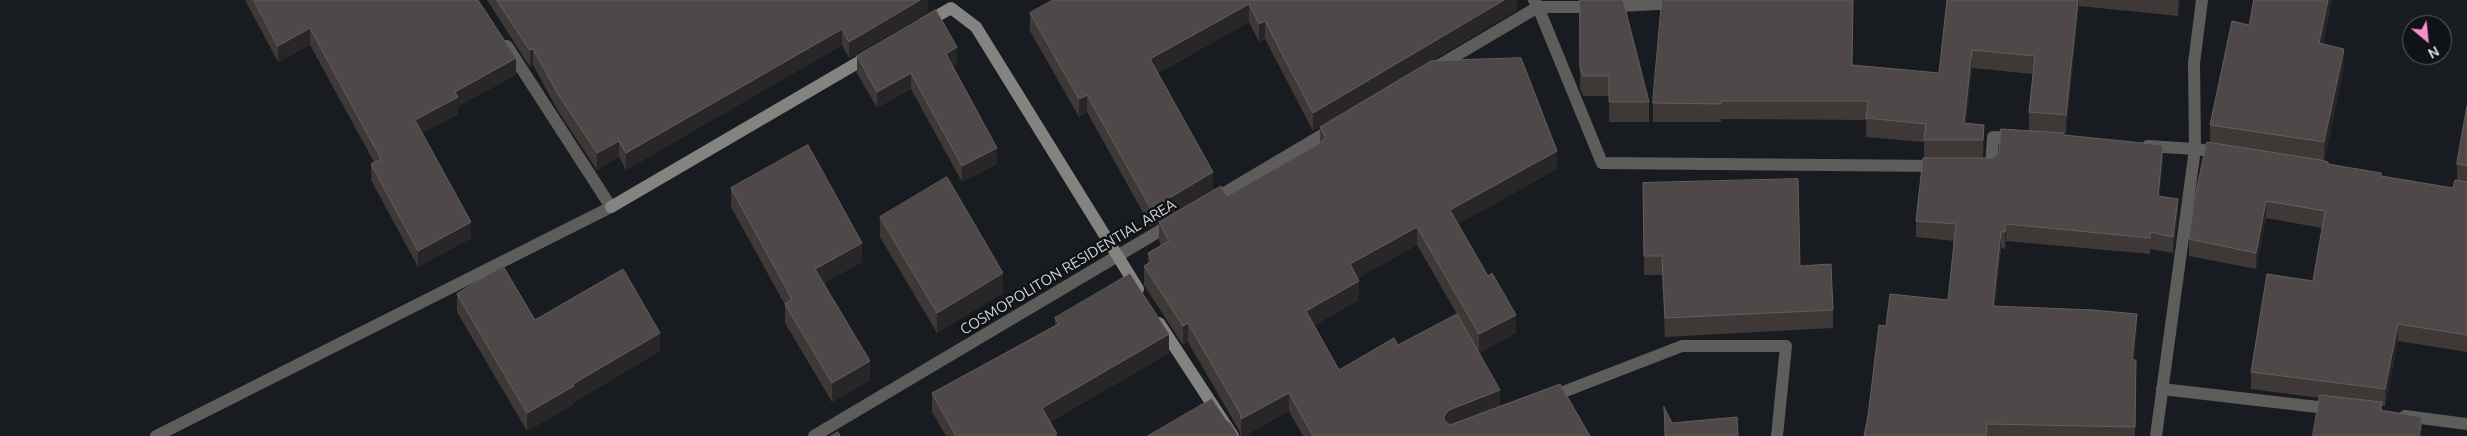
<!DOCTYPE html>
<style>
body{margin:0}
#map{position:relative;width:2467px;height:436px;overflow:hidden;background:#181c20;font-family:Ubuntu,sans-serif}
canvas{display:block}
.north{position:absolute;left:2402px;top:15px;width:50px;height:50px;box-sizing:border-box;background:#0f1317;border:1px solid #5d6164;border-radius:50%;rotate:152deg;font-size:14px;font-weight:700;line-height:20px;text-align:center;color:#d2d6d8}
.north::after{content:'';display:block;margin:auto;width:18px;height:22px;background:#fa8fc7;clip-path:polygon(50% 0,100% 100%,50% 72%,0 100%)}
</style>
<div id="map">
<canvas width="2467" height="436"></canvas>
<div class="north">N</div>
</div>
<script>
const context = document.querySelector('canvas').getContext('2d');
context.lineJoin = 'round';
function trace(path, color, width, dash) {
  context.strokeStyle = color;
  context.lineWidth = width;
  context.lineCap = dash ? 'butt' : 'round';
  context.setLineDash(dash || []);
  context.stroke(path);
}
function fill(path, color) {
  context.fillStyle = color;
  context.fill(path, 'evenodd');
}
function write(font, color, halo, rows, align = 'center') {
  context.font = font + ' Ubuntu,sans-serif';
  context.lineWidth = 5;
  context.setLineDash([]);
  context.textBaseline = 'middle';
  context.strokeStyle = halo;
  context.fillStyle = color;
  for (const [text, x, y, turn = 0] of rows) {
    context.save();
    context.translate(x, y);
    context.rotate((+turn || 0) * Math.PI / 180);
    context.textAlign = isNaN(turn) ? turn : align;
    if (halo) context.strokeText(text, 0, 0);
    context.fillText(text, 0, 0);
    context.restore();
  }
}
trace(new Path2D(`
 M 2202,0 L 2194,63 L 2195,149 L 2203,150
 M 1678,3 L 1599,7 L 1538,7 L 1602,163 L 1939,166
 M 1433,69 L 1538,7 L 1534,0
 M 2148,146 L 2195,149 L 2156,436
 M 1984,167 L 1991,167 L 1993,137 L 2015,138
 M 1211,201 L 1334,128
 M 2162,389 L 2335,409
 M 1550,397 L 1682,346 L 1786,346 L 1777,436
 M 2405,416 L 2467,424
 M 156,436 L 611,207 L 507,46
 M 814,436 L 1173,223`), '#5f5d5b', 12);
trace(new Path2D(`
 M 925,23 L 951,8 L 976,27 L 1138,289
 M 611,207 L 871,55
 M 1159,323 L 1233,436`), '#85837f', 12);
fill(new Path2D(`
 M 245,0 L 478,0 L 516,75 L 458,106 L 458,114 L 422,133 L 471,238 L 418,267 L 371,180 L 371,164 L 374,162 L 310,45 L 278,62 Z
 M 487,0 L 928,0 L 928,12 L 849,58 L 842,45 L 626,170 L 619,157 L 597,170 L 558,111 L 533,65 L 530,67 Z
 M 1053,0 L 1517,0 L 1517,10 L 1313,131 L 1265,39 L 1259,42 L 1249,22 L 1158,73 L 1151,227 L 1087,112 L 1079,117 L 1030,31 L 1030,13 Z
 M 1580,0 L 1649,102 L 1649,122 L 1609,122 L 1609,96 L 1583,96 L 1580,88 Z
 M 1947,0 L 2180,0 L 2178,16 L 2079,6 L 2066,133 L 2064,133 L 2064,135 L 2163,161 L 2159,197 L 2178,216 L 2173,253 L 2150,249 L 2150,254 L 2006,241 L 2005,249 L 2001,248 L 1995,306 L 2137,331 L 2134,360 L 2136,360 L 2135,436 L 1864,436 L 1886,326 L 1948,300 L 1954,241 L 1916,237 L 1916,221 L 1924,158 L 1924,142 L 1866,137 L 1866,120 L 1721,119 L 1721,122 L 1653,122 L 1653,103 L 1852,65 L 1939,73 ZM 1972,68 L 2033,74 L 2029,112 L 2029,131 L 1994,158 L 1983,158 L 1984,125 L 1966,123 Z
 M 2254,0 L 2332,0 L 2323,44 L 2344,67 L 2324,161 L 2328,165 L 2381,176 L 2453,188 L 2457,181 L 2457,164 L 2467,106 L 2467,352 L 2398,341 L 2385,406 L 2382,406 L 2382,410 L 2422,436 L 2319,398 L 2251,389 L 2251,372 L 2313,281 L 2322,228 L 2266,218 L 2256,269 L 2189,256 L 2189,239 L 2210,143 L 2210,125 L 2249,25 Z
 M 857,56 L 957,64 L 952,66 L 997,164 L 962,182 L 911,89 L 877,108 L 857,73 Z
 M 1320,127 L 1557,169 L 1458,224 L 1516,333 L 1479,353 L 1500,407 L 1590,436 L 1303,436 L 1289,411 L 1244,436 L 1240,436 L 1240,432 L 1188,342 L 1183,345 L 1144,285 L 1144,266 L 1148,264 L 1148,253 L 1161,245 L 1159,241 L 1159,222 L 1227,196 L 1315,146 L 1320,143 ZM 1417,245 L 1457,314 L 1398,345 L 1339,370 L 1314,325 L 1359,300 L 1357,278 Z
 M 1643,183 L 1800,266 L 1833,310 L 1833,328 L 1665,337 L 1662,275 L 1644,275 Z
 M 731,188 L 862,262 L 824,283 L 870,380 L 832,402 L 785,323 L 785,305 L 731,207 Z
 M 880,217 L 1003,293 L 937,333 L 880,237 Z
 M 457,294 L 535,320 L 660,351 L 574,402 L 574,404 L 527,431 L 457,312 Z
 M 1055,318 L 1169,353 L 1050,422 L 1057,436 L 946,436 L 932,412 L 932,393 L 1055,325 Z
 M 1664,407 L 1672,423 L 1738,436 L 1664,436 Z`), '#3e3837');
fill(new Path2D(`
 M 920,0 L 928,0 L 928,12 L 849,58 L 849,42 Z
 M 1504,0 L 1517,0 L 1517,10 L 1313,131 L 1313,113 Z
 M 2078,0 L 2079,0 L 2079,6 L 2066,133 L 2066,115 Z
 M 2178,0 L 2180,0 L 2178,16 Z
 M 2328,0 L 2332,0 L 2319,62 L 2319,43 Z
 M 1249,4 L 1249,22 L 1150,77 L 1150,59 Z
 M 1265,21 L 1265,39 L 1259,42 L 1259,24 Z
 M 310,28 L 310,45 L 278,62 L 278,46 Z
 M 842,29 L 842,45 L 626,170 L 626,153 Z
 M 957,47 L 957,64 L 946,70 L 946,54 Z
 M 533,49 L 533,65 L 530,67 L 530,50 Z
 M 2344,49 L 2344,67 L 2324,161 L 2324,142 Z
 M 1972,50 L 1972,68 L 1964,141 L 1964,123 Z
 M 516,58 L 516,75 L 458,106 L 458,114 L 415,137 L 415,120 L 455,92 Z
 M 911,73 L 911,89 L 877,108 L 877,92 Z
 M 1087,95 L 1087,112 L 1079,117 L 1079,99 Z
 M 1984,125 L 1984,143 L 1983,159 L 1983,140 Z
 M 619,141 L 619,157 L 597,170 L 597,153 Z
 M 2163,145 L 2163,161 L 2158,213 L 2158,196 Z
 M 997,148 L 997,164 L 962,182 L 962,166 Z
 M 1557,151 L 1557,169 L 1450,229 L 1450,210 Z
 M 1213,172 L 1213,190 L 1151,227 L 1151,209 Z
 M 2178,199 L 2178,216 L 2173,253 L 2173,237 Z
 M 2266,201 L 2266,218 L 2256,269 L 2256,253 Z
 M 471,222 L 471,238 L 418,267 L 418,251 Z
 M 2006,224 L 2006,241 L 2005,249 L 2005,232 Z
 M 1417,227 L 1417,245 L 1350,283 L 1350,264 Z
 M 2001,232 L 2001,248 L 1993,323 L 1993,306 Z
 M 862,243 L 862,262 L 815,288 L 815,269 Z
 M 1003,273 L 1003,293 L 937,333 L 937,313 Z
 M 1359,281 L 1359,300 L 1306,329 L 1306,311 Z
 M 2137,314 L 2137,331 L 2132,376 L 2132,360 Z
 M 1516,315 L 1516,333 L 1479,353 L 1479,334 Z
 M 1188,323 L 1188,342 L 1183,345 L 1183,326 Z
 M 2398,324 L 2398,341 L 2385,406 L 2385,389 Z
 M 660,333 L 660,351 L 574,402 L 574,404 L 527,431 L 527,413 L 573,384 Z
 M 1169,334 L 1169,353 L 1042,426 L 1042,408 Z
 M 870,361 L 870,380 L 832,402 L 832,383 Z
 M 1500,390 L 1500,408 L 1444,434 L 1444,416 L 1449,410 Z
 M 1289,393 L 1289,411 L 1244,436 L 1241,436 L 1241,419 Z
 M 2422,417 L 2422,436 L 2419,436 Z`), '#282627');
const building = new Path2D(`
 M 254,0 L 478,0 L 516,58 L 455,92 L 458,97 L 415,120 L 471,222 L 418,251 L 371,164 L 381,159 L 310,28 L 278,46 Z
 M 497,0 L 920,0 L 849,42 L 842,29 L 626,153 L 619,141 L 597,153 L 558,94 L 533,49 L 530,50 Z
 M 1053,0 L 1504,0 L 1313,113 L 1265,21 L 1259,24 L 1249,4 L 1150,59 L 1213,172 L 1151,209 L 1087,95 L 1079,99 L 1030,13 Z
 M 1580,0 L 1623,0 L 1649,102 L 1609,102 L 1609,76 L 1583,76 L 1580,68 Z
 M 1662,0 L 1853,0 L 1852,65 L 1939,73 L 1947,0 L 2078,0 L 2066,115 L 2029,112 L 2035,56 L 1972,50 L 1964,123 L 1984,125 L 1983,140 L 1924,140 L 1926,124 L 1866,118 L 1868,101 L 1721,101 L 1721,104 L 1653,103 Z
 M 2254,0 L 2328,0 L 2319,43 L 2344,49 L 2324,142 L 2210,125 L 2232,21 L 2249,25 Z
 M 936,10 L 957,47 L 946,54 L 997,148 L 962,166 L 911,73 L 877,92 L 857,56 Z
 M 1521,58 L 1557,151 L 1450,210 L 1488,276 L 1492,273 L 1516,315 L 1479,334 L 1417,227 L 1350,264 L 1359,281 L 1306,311 L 1339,370 L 1394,338 L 1398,345 L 1457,314 L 1500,390 L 1449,410 L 1444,416 L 1444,420 L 1450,425 L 1560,384 L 1590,436 L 1313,436 L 1289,393 L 1241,419 L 1240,413 L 1188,323 L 1183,326 L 1144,266 L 1152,261 L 1148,253 L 1169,241 L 1159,222 L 1221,186 L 1227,196 L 1315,146 L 1326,138 L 1320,127 L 1431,61 Z
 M 2467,106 L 2467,166 L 2457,164 Z
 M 2001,129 L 2064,133 L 2064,135 L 2163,145 L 2158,196 L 2178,199 L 2173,237 L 2150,232 L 2150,238 L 2006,224 L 2005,232 L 2001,232 L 1993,306 L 2093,310 L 2137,314 L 2132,360 L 2136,360 L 2135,427 L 1987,424 L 1986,436 L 1864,436 L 1868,416 L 1879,325 L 1886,326 L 1890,294 L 1948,300 L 1956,224 L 1916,221 L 1923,158 L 1994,158 L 1999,151 Z
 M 2207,142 L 2321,160 L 2328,162 L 2328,164 L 2381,173 L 2381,176 L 2453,188 L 2455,180 L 2467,182 L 2467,335 L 2398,324 L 2385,389 L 2251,372 L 2267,274 L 2313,281 L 2325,211 L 2266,201 L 2256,253 L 2189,239 L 2194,201 Z
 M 808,145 L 862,243 L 815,269 L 870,361 L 832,383 L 785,304 L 792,299 L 731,188 Z
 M 947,177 L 1003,273 L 937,313 L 880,217 Z
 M 1798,179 L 1800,266 L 1831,264 L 1833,310 L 1665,318 L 1662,256 L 1644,256 L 1643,183 Z
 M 503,266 L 535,320 L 623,269 L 660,333 L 573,384 L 574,386 L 527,413 L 457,294 Z
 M 1130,274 L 1169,334 L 1042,408 L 1057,434 L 1053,436 L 956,436 L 932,393 L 1059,324 L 1055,318 Z
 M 2320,395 L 2382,402 L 2380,410 L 2422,417 L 2419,436 L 2313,436 Z
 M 1212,399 L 1226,420 L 1231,424 L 1238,436 L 1148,436 Z
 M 1664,407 L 1672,423 L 1737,417 L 1738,436 L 1666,436 Z
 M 838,432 L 840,436 L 831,436 Z`);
fill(building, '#4e4948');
trace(building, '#635f5f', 1);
write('15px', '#d2d6d8', '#0f1317', [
 ["COSMOPOLITON RESIDENTIAL AREA",1068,267,-31]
]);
</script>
